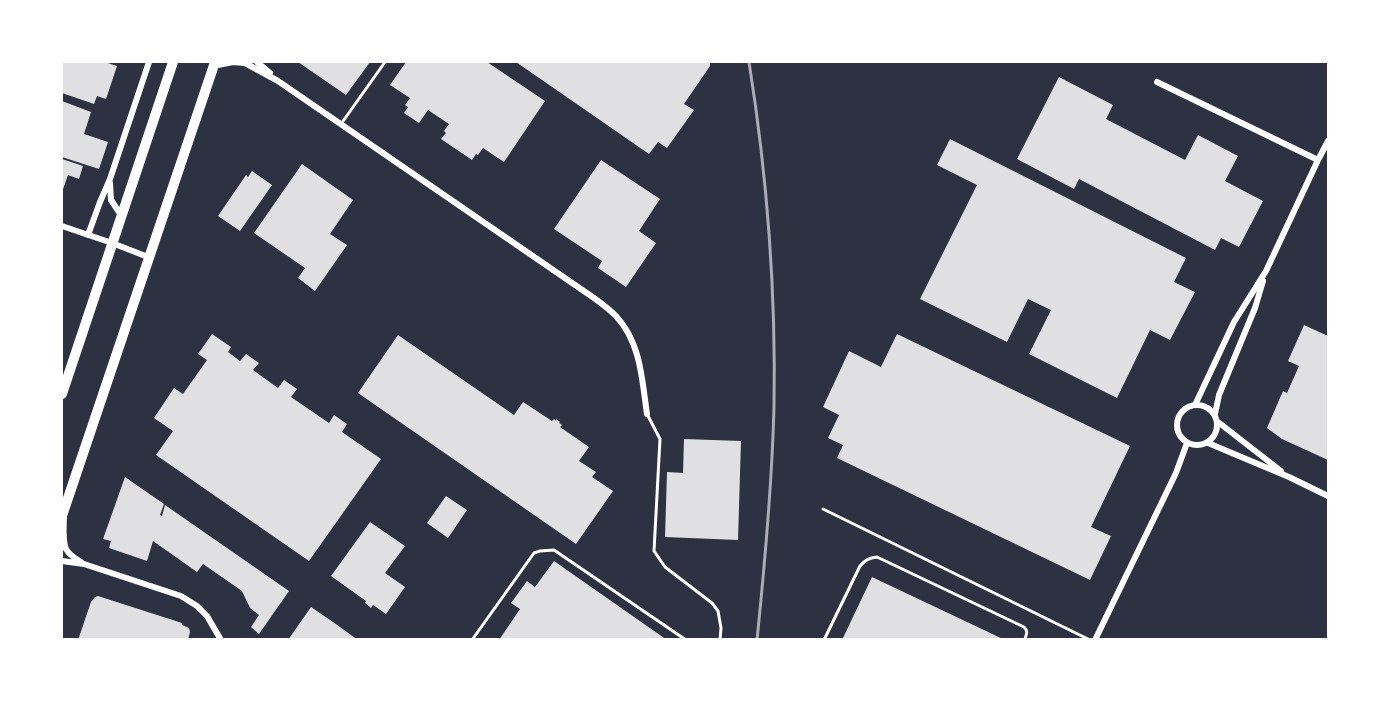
<!DOCTYPE html>
<style>
body{margin:0}
#map{position:relative;width:1390px;height:701px;overflow:hidden;background:#2d3142;font-family:Figtree,sans-serif}
canvas{display:block}
.frame{position:absolute;inset:0;border:63px solid #fff;pointer-events:none}
</style>
<div id="map">
<canvas width="1390" height="701"></canvas>
<div class="frame"></div>
</div>
<script>
const context = document.querySelector('canvas').getContext('2d');
context.lineJoin = 'round';
function fill(path, color) {
  context.fillStyle = color;
  context.fill(path, 'evenodd');
}
function trace(path, color, width, dash) {
  context.strokeStyle = color;
  context.lineWidth = width;
  context.lineCap = dash ? 'butt' : 'round';
  context.setLineDash(dash || []);
  context.stroke(path);
}
fill(new Path2D(`
 M 62,62 L 109,62 L 108,63 L 117,66 L 106,99 L 97,96 L 94,104 L 62,93 Z
 M 298,62 L 370,62 L 346,95 Z
 M 406,62 L 487,62 L 545,101 L 504,162 L 483,148 L 478,155 L 476,154 L 472,160 L 441,139 L 446,133 L 444,131 L 449,124 L 428,110 L 419,123 L 404,113 L 408,107 L 405,105 L 410,98 L 390,85 Z
 M 516,62 L 710,62 L 710,66 L 684,104 L 694,110 L 667,148 L 658,142 L 649,154 Z
 M 1059,77 L 1113,105 L 1106,119 L 1185,160 L 1198,135 L 1238,156 L 1225,181 L 1263,201 L 1239,247 L 1221,238 L 1215,250 L 1079,179 L 1074,189 L 1017,159 Z
 M 62,101 L 91,112 L 84,134 L 108,142 L 99,169 L 62,157 Z
 M 950,139 L 1186,258 L 1174,282 L 1195,292 L 1170,340 L 1150,330 L 1117,398 L 1029,354 L 1051,310 L 1028,299 L 1007,342 L 920,299 L 977,185 L 937,165 Z
 M 62,159 L 83,166 L 79,179 L 68,175 L 62,192 Z
 M 601,160 L 660,199 L 639,231 L 656,243 L 626,287 L 598,268 L 602,261 L 554,229 Z
 M 302,164 L 353,200 L 330,234 L 347,245 L 315,291 L 298,278 L 305,268 L 254,233 Z
 M 252,171 L 272,185 L 240,231 L 218,216 L 246,175 L 248,177 Z
 M 1304,325 L 1328,336 L 1328,460 L 1282,439 L 1267,428 L 1283,391 L 1287,393 L 1299,366 L 1288,361 Z
 M 212,334 L 231,347 L 228,352 L 240,361 L 246,354 L 259,363 L 253,370 L 278,388 L 284,380 L 297,389 L 291,397 L 329,423 L 334,415 L 347,424 L 342,432 L 381,459 L 309,561 L 156,455 L 173,431 L 154,418 L 174,388 L 183,394 L 207,360 L 198,354 Z
 M 897,334 L 1130,446 L 1091,527 L 1111,536 L 1090,580 L 837,458 L 843,445 L 828,438 L 839,415 L 823,407 L 849,351 L 881,367 Z
 M 398,335 L 514,415 L 523,402 L 552,421 L 554,419 L 556,421 L 556,419 L 560,422 L 559,423 L 562,425 L 560,427 L 589,447 L 579,461 L 596,472 L 592,477 L 613,491 L 576,544 L 358,393 Z
 M 684,439 L 741,441 L 738,540 L 665,537 L 667,472 L 683,473 Z
 M 125,477 L 164,504 L 160,515 L 162,516 L 165,505 L 289,591 L 259,634 L 251,627 L 259,615 L 250,608 L 242,591 L 203,564 L 197,572 L 153,541 L 147,561 L 109,548 L 111,541 L 103,539 Z
 M 446,496 L 467,510 L 448,538 L 427,523 Z
 M 370,522 L 405,546 L 385,573 L 405,587 L 386,614 L 373,605 L 371,608 L 365,603 L 366,601 L 331,576 Z
 M 554,561 L 667,640 L 499,640 L 520,609 L 511,603 L 527,581 L 535,587 Z
 M 872,577 L 1005,640 L 842,640 Z
 M 98,596 L 182,623 L 182,625 L 189,628 L 190,632 L 188,640 L 78,640 L 91,602 L 95,597 Z
 M 311,607 L 333,622 L 358,640 L 288,640 Z`), '#e0e0e3');
trace(new Path2D(`
 M 341,124 L 385,62
 M 647,414 L 660,439 L 654,551 L 665,567 L 712,603 L 718,611 L 721,628 L 720,640
 M 823,509 L 1090,640
 M 472,640 L 534,553 L 540,551 L 554,550 L 686,640
 M 824,640 L 860,566 C 865,560 869,558 877,557 L 1024,627 C 1028,631 1027,633 1025,639 L 1027,640`), '#fff', 3);
trace(new Path2D(`
 M 257,62 L 270,73
 M 213,66 L 233,62 L 245,63 L 278,81 L 594,298 C 601,303 609,309 616,316 C 641,343 642,380 647,414
 M 1157,82 L 1318,160
 M 110,183 L 111,200 L 121,215
 M 62,226 L 112,243 L 148,257
 M 88,235 L 100,202 L 110,179 L 149,62
 M1177 425a20 20 0 1 1 40 0a20 20 0 1 1-40 0Z
 M 1195,405 L 1234,322 L 1266,271 L 1318,160 L 1328,141
 M 1215,414 L 1219,395 L 1255,308 L 1263,281
 M 1218,422 L 1281,471
 M 1208,443 L 1289,477 L 1328,496
 M 64,514 C 64,524 62,540 66,549 C 69,555 76,559 81,562
 M 62,561 L 84,564 L 181,596 L 197,606 L 207,616 L 221,640
 M 1095,640 L 1176,473 L 1187,443`), '#fff', 6);
trace(new Path2D(`
 M 62,394 L 173,62
 M 62,516 L 215,62`), '#fff', 10);
trace(new Path2D(`
 M 749,62 C 767,175 776,292 774,407 C 772,485 765,562 757,640`), '#abadb3', 3);
</script>
